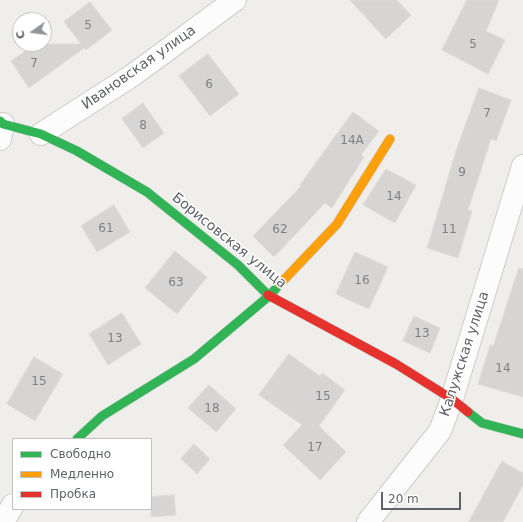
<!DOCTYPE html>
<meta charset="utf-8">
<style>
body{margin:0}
#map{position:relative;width:523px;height:522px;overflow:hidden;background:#efeeea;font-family:"DejaVu Sans",sans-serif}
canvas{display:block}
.legend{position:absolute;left:12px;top:438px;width:140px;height:72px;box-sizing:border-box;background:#fff;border:1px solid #bfc1c3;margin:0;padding:5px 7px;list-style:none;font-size:12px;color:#5f6368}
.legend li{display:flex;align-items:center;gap:8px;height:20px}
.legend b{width:20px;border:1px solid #bfc1c3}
.north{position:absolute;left:12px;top:12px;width:40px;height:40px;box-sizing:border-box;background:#fff;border:1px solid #bfc1c3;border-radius:50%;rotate:256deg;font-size:11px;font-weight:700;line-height:16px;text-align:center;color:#5f6368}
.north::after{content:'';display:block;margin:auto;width:14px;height:18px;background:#919496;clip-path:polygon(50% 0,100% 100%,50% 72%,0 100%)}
.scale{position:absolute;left:381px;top:492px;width:80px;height:18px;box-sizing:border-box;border:2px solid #5f6368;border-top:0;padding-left:5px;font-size:12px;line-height:14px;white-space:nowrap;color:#5f6368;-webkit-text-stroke:3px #fff;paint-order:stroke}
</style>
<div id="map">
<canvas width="523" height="522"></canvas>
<ul class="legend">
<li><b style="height:5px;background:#30b455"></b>Свободно</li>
<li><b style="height:5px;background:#ff9f0a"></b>Медленно</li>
<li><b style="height:5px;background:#e5322d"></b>Пробка</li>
</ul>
<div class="north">С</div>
<div class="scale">20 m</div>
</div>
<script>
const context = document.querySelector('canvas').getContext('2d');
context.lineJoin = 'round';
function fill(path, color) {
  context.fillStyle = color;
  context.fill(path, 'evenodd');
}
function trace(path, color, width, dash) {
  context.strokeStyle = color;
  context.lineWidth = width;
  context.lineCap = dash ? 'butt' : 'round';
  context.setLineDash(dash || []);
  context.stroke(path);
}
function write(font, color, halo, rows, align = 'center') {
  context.font = font + ' "DejaVu Sans",sans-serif';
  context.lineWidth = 3;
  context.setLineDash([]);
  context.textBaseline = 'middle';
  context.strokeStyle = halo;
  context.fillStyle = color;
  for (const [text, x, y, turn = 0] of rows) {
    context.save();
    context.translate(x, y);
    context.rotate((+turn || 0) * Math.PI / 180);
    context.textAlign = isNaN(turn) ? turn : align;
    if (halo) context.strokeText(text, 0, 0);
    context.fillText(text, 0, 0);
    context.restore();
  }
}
const building = new Path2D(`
 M 350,0 L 397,0 L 411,15 L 386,39 Z
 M 467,0 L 499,0 L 486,31 L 505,40 L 488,74 L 442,50 Z
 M 90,2 L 112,30 L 86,50 L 84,48 L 29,88 L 11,61 L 35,44 L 81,44 L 64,22 Z
 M 208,54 L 239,94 L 210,116 L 179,76 Z
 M 479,88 L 511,100 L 496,141 L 491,139 L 468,210 L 472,211 L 458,258 L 427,248 L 456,151 Z
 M 143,103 L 164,133 L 143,148 L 122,119 Z
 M 353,112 L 379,131 L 361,155 L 364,157 L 332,208 L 325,203 L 274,257 L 253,236 L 302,185 L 300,185 Z
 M 386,169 L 416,185 L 395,223 L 363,205 Z
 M 114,205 L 130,232 L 97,252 L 81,226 Z
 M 175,251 L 207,277 L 177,314 L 145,288 Z
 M 355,252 L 388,267 L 369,309 L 336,294 Z
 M 519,268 L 523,269 L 523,397 L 478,384 L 490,345 L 493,346 Z
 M 122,313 L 141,344 L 108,365 L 89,334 Z
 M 414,316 L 440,328 L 430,353 L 403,341 Z
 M 289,354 L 320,376 L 322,373 L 345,390 L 319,426 L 346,452 L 320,480 L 283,445 L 302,425 L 259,395 Z
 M 34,357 L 63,374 L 35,421 L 7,404 Z
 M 209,385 L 236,409 L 216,432 L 188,408 Z
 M 194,444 L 210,459 L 197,474 L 181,459 Z
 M 502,461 L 523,473 L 523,485 L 503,522 L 469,522 Z
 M 174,495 L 176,515 L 151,517 L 151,497 Z`);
fill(building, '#d6d5d3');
trace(building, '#deddd9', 1);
const street = new Path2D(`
 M 41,134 L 133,75 L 235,0
 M 0,139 L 3,124
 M 3,522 L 13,505
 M 368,522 L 440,431 L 452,399 L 523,166`);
const fast = new Path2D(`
 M 0,121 L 3,124 L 41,134 L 77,151 L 147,192 L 238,265 L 268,295
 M 468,412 L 482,423 L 523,434
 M 77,439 L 102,416 L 194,359 L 269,296 L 280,284`);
const slow = new Path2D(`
 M 280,284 L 337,224 L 390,139`);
const jam = new Path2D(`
 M 268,295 L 396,364 L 452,399 L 468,412`);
trace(street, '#cbcccc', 24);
trace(fast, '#cacacb', 10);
trace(slow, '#cacacb', 10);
trace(jam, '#cacacb', 10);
trace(street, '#fdfcfc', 22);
trace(fast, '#30b455', 9);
trace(slow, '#ff9f0a', 9);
trace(jam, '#e5322d', 9);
write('12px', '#7e8184', null, [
 ["5",88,26],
 ["5",473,45],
 ["7",34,64],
 ["6",209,85],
 ["7",487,114],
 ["8",143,126],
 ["14А",352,141],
 ["9",462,173],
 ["14",394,197],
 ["61",106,229],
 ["62",280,230],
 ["11",449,230],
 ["16",362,281],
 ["63",176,283],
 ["13",422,334],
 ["13",115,339],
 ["14",503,369],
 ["15",39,382],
 ["15",323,397],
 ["18",212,409],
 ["17",315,448]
]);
write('14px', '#5f6368', '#fff', [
 ["Ивановская улица",139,68,-35],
 ["Борисовская улица",229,241,39],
 ["Калужская улица",465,354,-72]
]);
</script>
